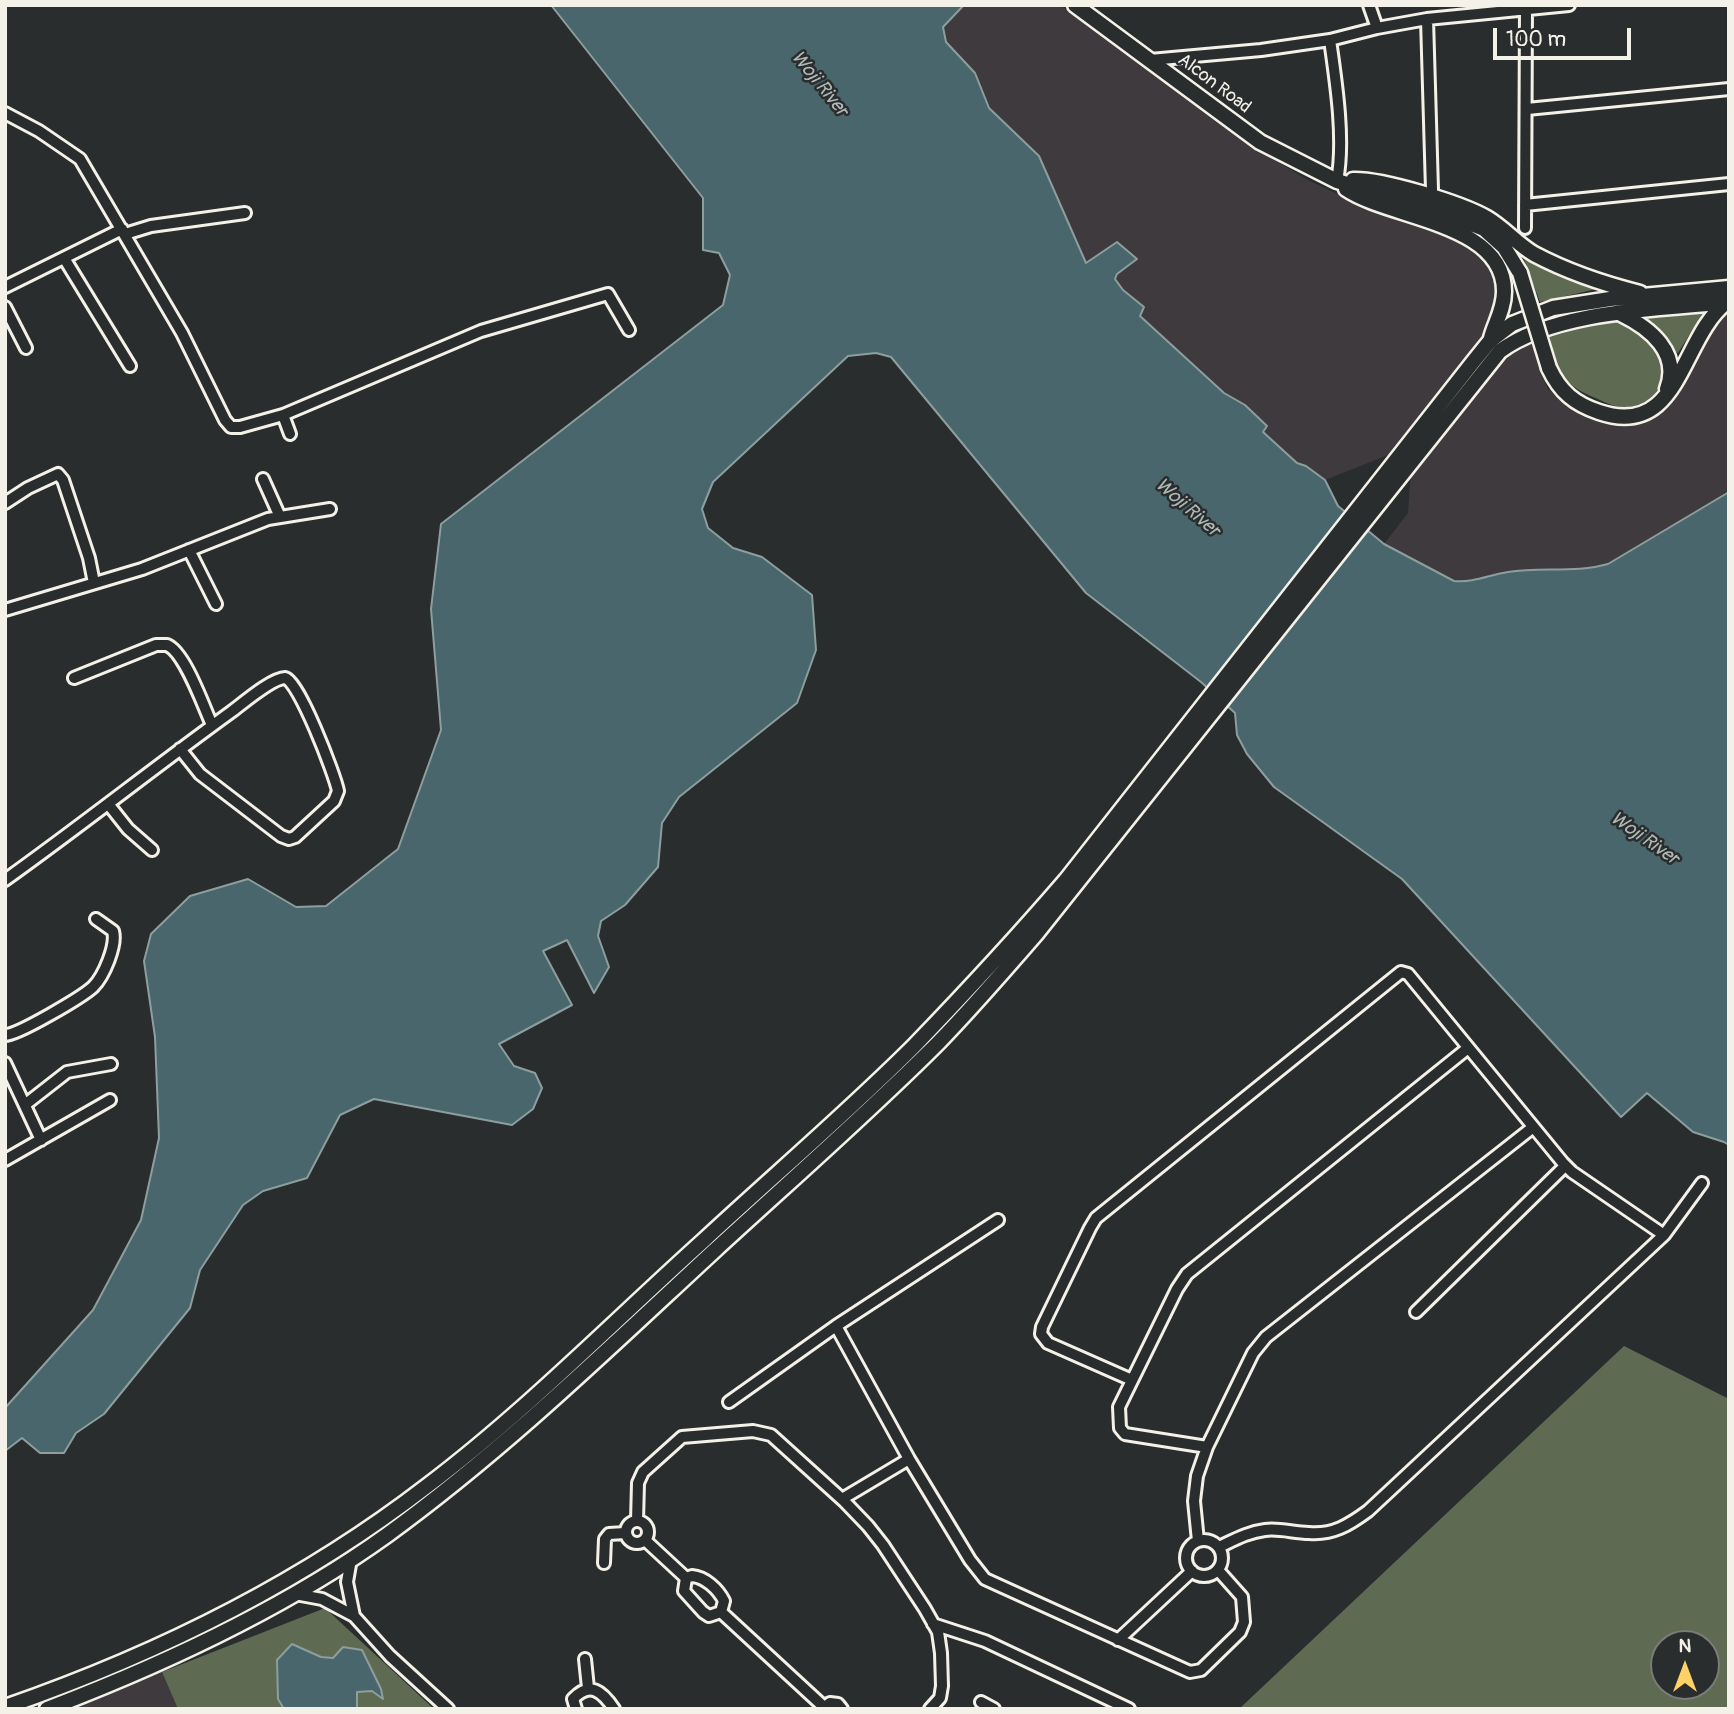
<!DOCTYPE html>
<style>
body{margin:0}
#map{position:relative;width:1734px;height:1714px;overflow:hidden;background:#2a2d2e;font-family:Pangolin,sans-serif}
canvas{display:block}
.frame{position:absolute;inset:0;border:7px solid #f4f1e8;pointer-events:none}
.north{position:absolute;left:1650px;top:1630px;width:70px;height:70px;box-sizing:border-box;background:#2a2d2e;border:2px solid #7b7b78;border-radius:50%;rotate:0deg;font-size:19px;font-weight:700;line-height:28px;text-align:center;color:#f4f1e8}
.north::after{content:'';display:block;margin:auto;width:24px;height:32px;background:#ffd166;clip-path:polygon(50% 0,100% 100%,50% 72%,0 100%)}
.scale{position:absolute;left:1493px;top:28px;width:138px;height:32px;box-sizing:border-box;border:4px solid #f4f1e8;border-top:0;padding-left:9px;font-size:21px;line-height:24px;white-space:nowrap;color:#f4f1e8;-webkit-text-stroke:5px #2a2d2e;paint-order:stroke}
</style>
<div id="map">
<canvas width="1734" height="1714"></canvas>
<div class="frame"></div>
<div class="north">N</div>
<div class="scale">100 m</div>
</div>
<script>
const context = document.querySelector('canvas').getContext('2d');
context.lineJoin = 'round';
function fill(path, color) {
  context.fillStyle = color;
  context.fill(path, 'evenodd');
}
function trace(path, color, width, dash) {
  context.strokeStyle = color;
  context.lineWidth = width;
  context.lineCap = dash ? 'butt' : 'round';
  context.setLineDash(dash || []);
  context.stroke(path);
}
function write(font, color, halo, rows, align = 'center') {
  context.font = font + ' Pangolin,sans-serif';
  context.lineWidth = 5;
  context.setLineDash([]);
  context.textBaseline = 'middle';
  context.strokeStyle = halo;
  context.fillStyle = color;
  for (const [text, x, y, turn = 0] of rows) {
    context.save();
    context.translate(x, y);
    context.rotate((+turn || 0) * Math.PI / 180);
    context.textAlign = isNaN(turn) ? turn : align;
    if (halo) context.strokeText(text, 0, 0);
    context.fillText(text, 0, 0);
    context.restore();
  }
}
fill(new Path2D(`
 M 964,5 L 1060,5 L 1271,158 L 1308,180 L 1370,209 L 1461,242 L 1488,264 L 1495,277 L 1499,294 L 1487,332 L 1393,453 L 1325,480 L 1306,466 L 1297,463 L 1263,432 L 1267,425 L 1245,405 L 1224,393 L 1139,316 L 1144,306 L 1123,290 L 1115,279 L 1117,274 L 1137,259 L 1087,263 L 1039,156 L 989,108 L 975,73 L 946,42 L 943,27 Z
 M 1729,310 L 1729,492 L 1608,564 L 1593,568 L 1527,570 L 1506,572 L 1465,582 L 1454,581 L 1384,544 L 1408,513 L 1411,472 L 1496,362 L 1514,349 L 1532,342 L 1542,376 L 1548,389 L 1568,407 L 1608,423 L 1631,424 L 1651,418 L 1665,409 L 1678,390 L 1706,333 Z
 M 162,1672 L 178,1709 L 63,1709 Z`), '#3e3a3e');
fill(new Path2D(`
 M 1521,251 L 1601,288 L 1540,302 Z
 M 1700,312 L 1703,313 L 1678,353 L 1673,351 L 1645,319 Z
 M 1616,321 C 1629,322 1638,331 1648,339 C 1678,363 1662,408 1623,407 C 1613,407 1603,401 1593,397 C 1581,392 1570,386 1563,375 C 1555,363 1553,348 1549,334 L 1591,323 Z
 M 1624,1346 L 1729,1399 L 1729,1709 L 1239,1709 ZM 1706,1644 L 1706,1686 L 1664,1686 L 1664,1644 Z
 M 325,1608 L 434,1709 L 178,1709 L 162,1672 Z`), '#5e6b52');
const water = new Path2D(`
 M 551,5 L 964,5 L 943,27 L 946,42 L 975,73 L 989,108 L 1039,156 L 1086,263 L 1117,242 L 1137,259 L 1117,274 L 1115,279 L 1123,290 L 1144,307 L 1140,316 L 1224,393 L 1245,405 L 1267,426 L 1263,432 L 1297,463 L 1306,466 L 1325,480 L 1338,506 L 1384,544 L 1454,581 C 1473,583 1489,575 1508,572 C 1541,567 1576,573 1608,564 L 1729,492 L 1729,1145 L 1724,1142 L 1693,1132 L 1647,1093 L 1621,1117 L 1402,879 L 1274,787 L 1247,754 L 1237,735 L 1235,713 L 1201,682 L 1086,593 L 891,357 L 876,353 L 848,356 L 713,482 L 702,509 L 708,528 L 733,548 L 762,557 L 812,595 L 816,650 L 797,703 L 679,797 L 662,823 L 658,867 L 625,905 L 601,921 L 598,936 L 609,967 L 594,993 L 567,940 L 543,951 L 572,1005 L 499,1044 L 514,1066 L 535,1073 L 542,1088 L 533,1109 L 512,1125 L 374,1099 L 340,1115 L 307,1178 L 263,1191 L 243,1205 L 200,1270 L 190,1308 L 104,1414 L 76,1433 L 64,1453 L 40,1453 L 22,1438 L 5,1451 L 5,1408 L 93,1310 L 141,1220 L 159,1138 L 155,1037 L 144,961 L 151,934 L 190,896 L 248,879 L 296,907 L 326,906 L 398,849 L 441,730 L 431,609 L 441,524 L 723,305 L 730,275 L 719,253 L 703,250 L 703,198 Z
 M 292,1644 L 321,1657 L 333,1658 L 343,1647 L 362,1650 L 381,1689 L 383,1699 L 372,1691 L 357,1692 L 357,1709 L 284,1709 L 278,1699 L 277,1660 Z`);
fill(water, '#49666c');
trace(water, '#8d9e9e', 2);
const street = new Path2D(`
 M 1369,5 L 1377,28
 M 1427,19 L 1432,190
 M 1330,40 C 1336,82 1345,140 1337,181
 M 1150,60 L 1261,50 L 1330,40 L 1377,28 L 1427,19 L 1569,5
 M 1527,109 L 1729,89
 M 5,113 L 39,131 L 80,159 L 182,333 L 225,420 L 231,427 L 240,427 L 283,415 L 481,331 L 608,294 L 629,330
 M 1525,205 L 1729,184
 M 1525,228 L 1526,9
 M 125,234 L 151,226 L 245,213
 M 64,258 L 130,366
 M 5,287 L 122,229
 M 5,307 L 26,348
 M 283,415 L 290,434
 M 263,479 L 280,517
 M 5,503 L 28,488 L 58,474 L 63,480 L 89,558 L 94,583
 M 189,550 L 216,604
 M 5,610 L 142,569 L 268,519 L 330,509
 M 74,678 L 156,645 C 158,645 165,645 167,645 C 185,652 204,708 212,725
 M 109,805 L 128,829 L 152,850
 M 5,880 C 82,825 155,767 231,712 C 242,704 272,678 285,678 C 298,679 335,775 338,791 L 334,801 L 295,837 L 289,839 L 281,836 L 200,774 L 180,749
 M 5,1035 C 18,1035 82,997 93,987 C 104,976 117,945 113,931 L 96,919
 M 5,1063 L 41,1140
 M 26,1104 L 67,1072 L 111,1064
 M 5,1160 L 110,1100
 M 1416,1312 L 1565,1166
 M 836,1326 L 909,1459 L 970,1560 L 985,1579 L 1190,1672 L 1201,1670 L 1240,1632 L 1244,1622 L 1242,1597 L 1218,1570
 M 1132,1380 L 1048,1343 L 1041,1334 L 1042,1327 L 1090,1228 L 1096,1218 L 1401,972 L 1408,974 L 1563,1163 L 1572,1172 L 1664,1235
 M 729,1402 L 836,1326 L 998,1220
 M 1207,1447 L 1125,1434 L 1120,1428 L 1119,1407 L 1177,1289 L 1187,1274 L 1468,1048
 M 842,1499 L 909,1459
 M626 1532a11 11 0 1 1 22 0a11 11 0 1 1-22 0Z
 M 637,1521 L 638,1483 L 643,1472 L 682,1437 L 753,1431 L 771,1435 L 844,1501 L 868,1526 L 883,1545 L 925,1609 L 938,1632 L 941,1653 L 942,1686 L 940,1698 L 930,1709
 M 645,1540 L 686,1578
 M1186 1558a18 18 0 1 1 36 0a18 18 0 1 1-36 0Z
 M 1198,1541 L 1194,1501 L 1197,1476 L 1207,1447 L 1253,1353 L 1266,1337 L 1532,1128
 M 1219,1547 C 1234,1540 1248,1532 1265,1530 C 1280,1528 1294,1533 1309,1533 C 1333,1535 1349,1525 1368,1511 L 1664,1235 L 1702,1183
 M 351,1559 L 347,1582 L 354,1616
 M 604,1563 L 605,1539 L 609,1534 L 625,1533
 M 692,1576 C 705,1577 718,1589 724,1601 L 721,1612 L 709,1616 L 703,1612 L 684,1591 L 686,1578 Z
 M 295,1594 L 322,1599 L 354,1616 L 390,1656 L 448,1709
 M 721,1612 L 824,1707
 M 933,1624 L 985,1641 L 1129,1709
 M 1118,1640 L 1192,1571
 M 585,1659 L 588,1688
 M 981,1702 L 994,1709
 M 576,1709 L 573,1699 C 590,1681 602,1691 614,1709
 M 822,1709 L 830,1703 L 838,1704 L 842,1709`);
const secondary = new Path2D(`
 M 1075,5 L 1260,142 L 1337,181 L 1454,217 L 1484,229 L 1504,247 L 1520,273
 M 1353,180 C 1382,179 1461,203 1487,218 C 1504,228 1517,244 1534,254 C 1566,271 1604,284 1640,293
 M 1346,189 C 1390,219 1505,222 1504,292 C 1504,309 1495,323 1491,338
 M 1621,314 C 1650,328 1681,353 1667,389
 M 1549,368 C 1560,392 1575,404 1599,412 C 1681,440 1680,337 1727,302
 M 5,1707 C 155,1655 301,1583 427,1486 C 525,1412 612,1323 703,1241 C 773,1176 846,1114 914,1046 C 966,992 1017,937 1066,880 L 1473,362 L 1490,341 L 1512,324 L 1553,308 L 1610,299 L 1729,288
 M 47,1709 C 165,1664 284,1609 387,1535 C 504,1450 608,1349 714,1251 C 789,1182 866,1115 938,1043 C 972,1008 1004,971 1036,934 L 1500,351 C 1556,310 1660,309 1729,302`);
trace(street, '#f4f1e8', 16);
trace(secondary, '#f4f1e8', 19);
trace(street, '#2a2d2e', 10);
trace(secondary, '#2a2d2e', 14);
const secondaryBridge = new Path2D(`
 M 1520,273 L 1549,368`);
trace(secondaryBridge, '#f4f1e8', 19, []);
trace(secondaryBridge, '#2a2d2e', 14);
write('18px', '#f4f1e8', '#2a2d2e', [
 ["Alcon Road",1214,84,37]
]);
write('italic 19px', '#b0b9b6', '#2a2d2e', [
 ["Woji River",819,84,51],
 ["Woji River",1187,508,41],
 ["Woji River",1644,839,35]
]);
</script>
